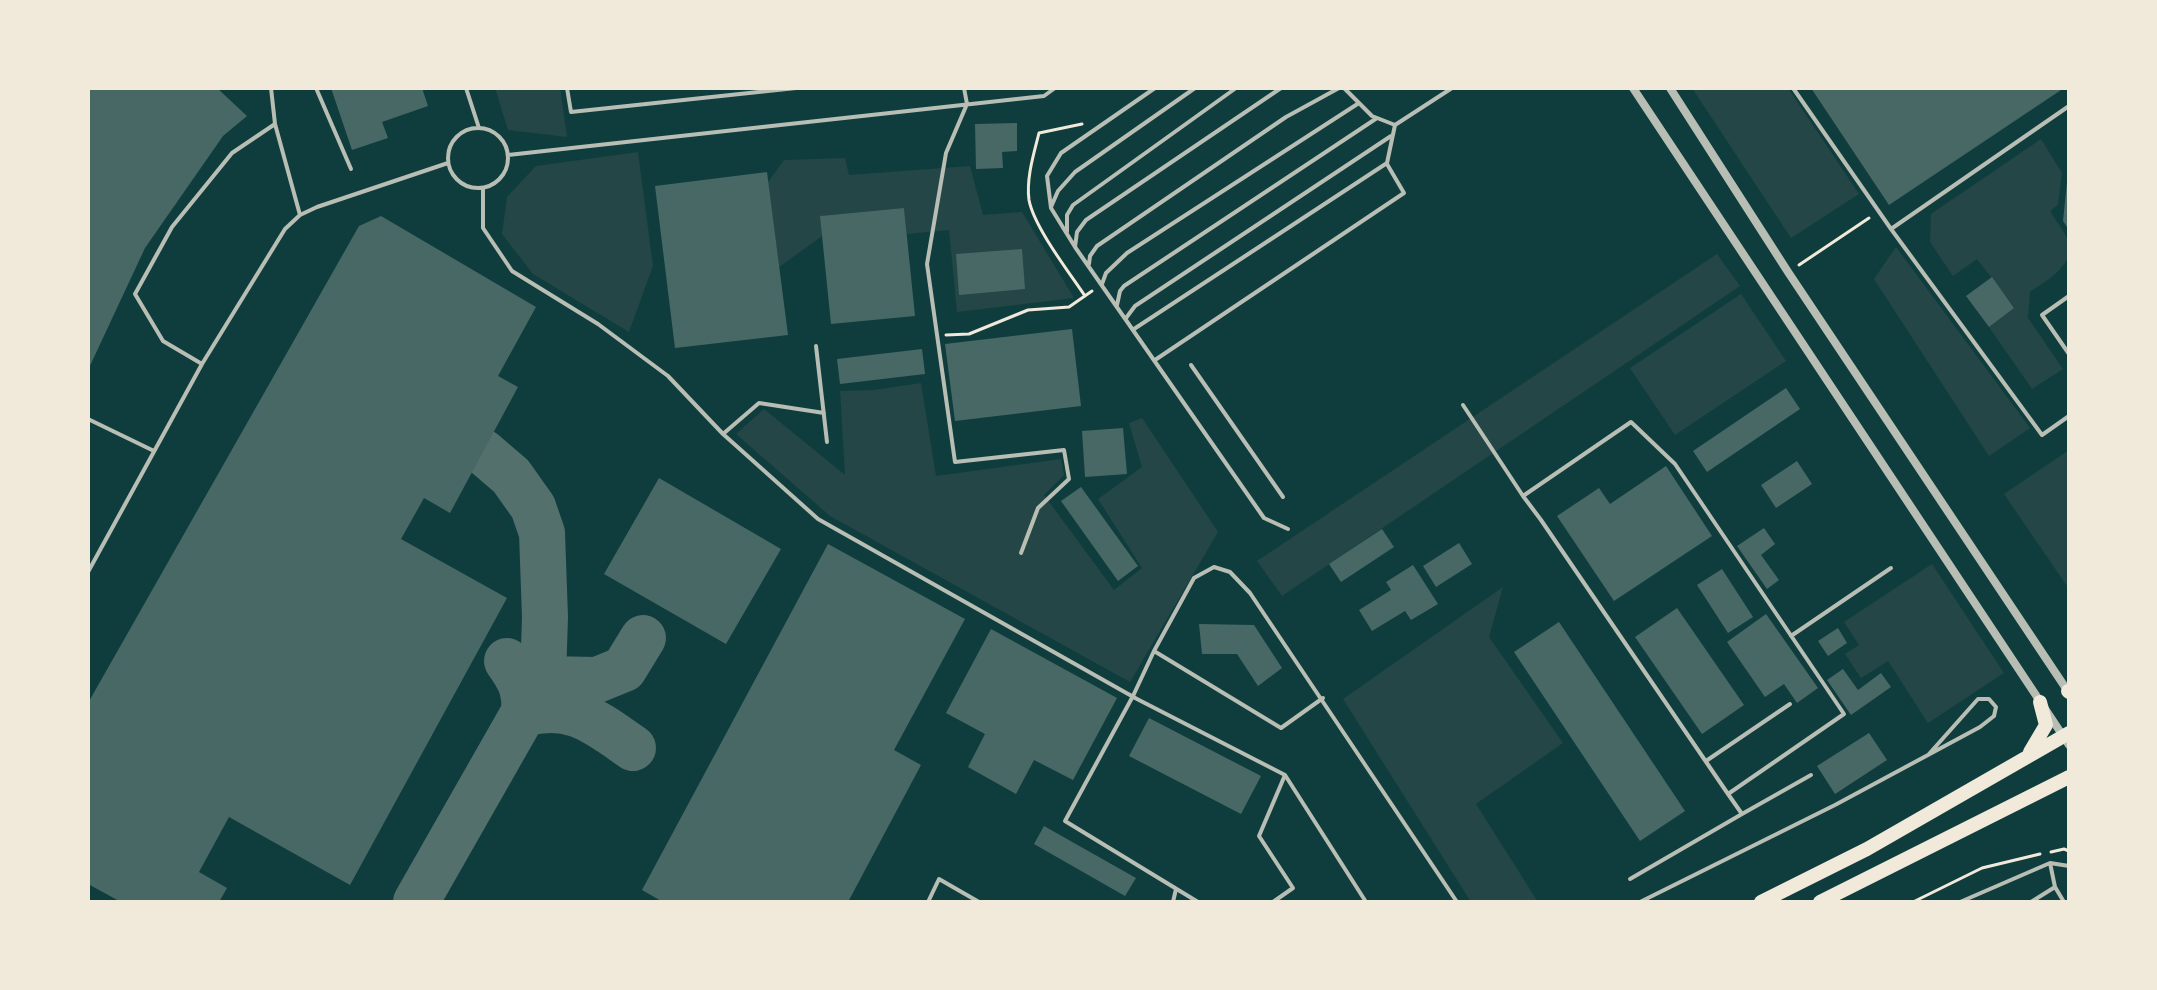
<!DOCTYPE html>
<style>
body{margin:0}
#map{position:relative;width:2157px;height:990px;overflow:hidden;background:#0f3d3e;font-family:"PT Serif",serif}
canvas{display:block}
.frame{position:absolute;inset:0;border:90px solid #f1e9da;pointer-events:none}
</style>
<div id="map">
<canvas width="2157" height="990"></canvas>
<div class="frame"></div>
</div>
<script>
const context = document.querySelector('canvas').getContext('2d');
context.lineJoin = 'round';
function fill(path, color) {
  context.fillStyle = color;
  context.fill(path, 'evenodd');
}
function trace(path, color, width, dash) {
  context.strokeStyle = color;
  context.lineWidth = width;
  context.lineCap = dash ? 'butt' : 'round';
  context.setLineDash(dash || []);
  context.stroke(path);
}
fill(new Path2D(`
 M 495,88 L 560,88 L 567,137 L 508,130 Z
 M 1692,88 L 1788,88 L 1859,194 L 1791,238 Z
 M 2041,139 L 2062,173 L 2058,205 L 2050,211 C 2055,220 2063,229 2067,238 C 2079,263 2046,281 2030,292 L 2028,318 L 2063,369 L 2032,389 L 1989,327 L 2014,307 L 1977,259 L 1953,276 L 1930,242 L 1931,214 Z
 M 638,152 L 653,266 L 629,332 L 533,274 L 502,234 L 507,197 L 536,166 Z
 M 845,158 L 849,175 L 970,166 L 983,215 L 1022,212 L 1074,298 L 957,312 L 949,230 L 907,234 L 904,208 L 821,216 L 822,236 L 779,267 L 768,182 L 784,160 Z
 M 1896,247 L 2030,428 L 1989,456 L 1874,279 Z
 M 1717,254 L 1740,286 L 1282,596 L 1257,561 Z
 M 1741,294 L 1786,361 L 1675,435 L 1630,368 Z
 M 921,383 L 936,476 L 1061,459 L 1064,475 L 1044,495 L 1114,590 L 1142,568 L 1098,499 L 1142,467 L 1129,423 L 1142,418 L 1218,532 L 1130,682 L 830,516 L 736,434 L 764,409 L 845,475 L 840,391 L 874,390 Z
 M 2069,450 L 2069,589 L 2004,494 Z
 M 1932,564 L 2004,673 L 1928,723 L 1888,661 L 1861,678 L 1845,654 L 1859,645 L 1844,622 Z
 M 1503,587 L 1489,637 L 1563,743 L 1476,804 L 1538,902 L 1471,902 L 1343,699 Z`), '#244646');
trace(new Path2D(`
 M 507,661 C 520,679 526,691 524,714
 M 543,679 L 597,680 L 624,669 L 643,638
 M 524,714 C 570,700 597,723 633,748
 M 416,902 L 543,679 L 545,617 L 542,533 L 533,507 L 511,476 L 483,452`), '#53706d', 46);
fill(new Path2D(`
 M 88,88 L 217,88 L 247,116 L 223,136 L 145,248 L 88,370 Z
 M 331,88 L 422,88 L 428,106 L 382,122 L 388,138 L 352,150 Z
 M 1811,88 L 2064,88 L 1889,205 Z
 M 1017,123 L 1017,151 L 1002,152 L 1003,168 L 976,169 L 975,124 Z
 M 767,172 L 788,335 L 675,348 L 655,186 Z
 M 2067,182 L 2069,182 L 2069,230 L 2063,221 Z
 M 904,208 L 915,316 L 831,324 L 820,216 Z
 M 381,216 L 536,307 L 498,376 L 518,387 L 450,513 L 424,498 L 401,539 L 507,598 L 350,885 L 229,817 L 199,872 L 227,888 L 219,902 L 121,902 L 88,884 L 88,703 L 359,226 Z
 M 1022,249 L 1025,289 L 959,295 L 956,254 Z
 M 1992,277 L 2014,308 L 1989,327 L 1966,296 Z
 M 1072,329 L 1081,406 L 955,421 L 945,344 Z
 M 922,349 L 925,374 L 840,384 L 837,359 Z
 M 1786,388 L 1800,409 L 1707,472 L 1693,451 Z
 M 1123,428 L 1127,474 L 1085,477 L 1082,431 Z
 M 1797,461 L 1812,484 L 1776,508 L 1761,485 Z
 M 1666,466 L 1712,536 L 1614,601 L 1557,516 L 1599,488 L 1610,504 Z
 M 659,478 L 781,549 L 726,644 L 604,574 Z
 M 1081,487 L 1138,566 L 1118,581 L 1061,501 Z
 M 1764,528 L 1775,544 L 1761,555 L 1779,580 L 1767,589 L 1737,546 Z
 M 1382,529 L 1394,547 L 1341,582 L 1329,564 Z
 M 1459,543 L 1472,564 L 1436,587 L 1423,566 Z
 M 828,544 L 965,619 L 894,750 L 921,765 L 848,902 L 663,902 L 642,890 Z
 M 1413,565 L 1438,604 L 1411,620 L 1405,611 L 1372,631 L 1359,610 L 1391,590 L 1386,582 Z
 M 1722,569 L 1753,617 L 1728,633 L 1697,585 Z
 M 1677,608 L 1744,705 L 1702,734 L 1635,637 Z
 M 1766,614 L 1818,688 L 1797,703 L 1784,684 L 1765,697 L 1727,642 Z
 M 1559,622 L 1685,811 L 1640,841 L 1514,652 Z
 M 1199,624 L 1254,625 L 1282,668 L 1258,686 L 1237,654 L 1202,654 Z
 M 1838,628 L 1847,643 L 1828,656 L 1818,641 Z
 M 991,629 L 1117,698 L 1073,780 L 1034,760 L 1016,794 L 968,767 L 985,734 L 946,713 Z
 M 1843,669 L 1858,690 L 1881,673 L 1891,687 L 1851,715 L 1827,680 Z
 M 1149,718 L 1261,776 L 1241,814 L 1129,756 Z
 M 1869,733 L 1887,760 L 1835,794 L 1817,766 Z
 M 1044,826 L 1136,878 L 1125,896 L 1034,844 Z`), '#486865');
trace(new Path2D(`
 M 1082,124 L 1039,133 C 1034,153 1026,178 1029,200 C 1034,227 1069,272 1085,296
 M 1799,265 L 1869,218
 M 946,335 L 969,334 L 1028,310 L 1069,307 L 1092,291
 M 2051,852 L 2064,849 L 2069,851
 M 1913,902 L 1982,868 L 2040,854`), '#f1e9da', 3);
trace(new Path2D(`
 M 271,88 L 275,124 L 300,215
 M 316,88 L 351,169
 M 466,88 L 479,128
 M 567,88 L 571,112 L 796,88
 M 964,88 L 967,104 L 946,153 L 927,264 L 955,462 L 1064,450 L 1069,479 L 1038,508 L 1021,553
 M 1155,88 L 1061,153 L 1047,176 L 1051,208 L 1075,247 L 1264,518 L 1288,529
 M 1344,88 L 1372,116 L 1395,125
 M 1793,88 L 1891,229
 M 2069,106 L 1891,229 L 2042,435 L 2069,416
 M448 158a30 30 0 1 1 60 0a30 30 0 1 1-60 0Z
 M 508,155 L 1044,96 L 1055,88
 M 483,188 L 483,228 L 512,271 L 598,324 L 668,376 L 723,434 L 818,519 L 1137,699 L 1285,775 L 1366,902
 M 1051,207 L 1058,191 L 1075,172 L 1195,88
 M 1067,232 L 1067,215 L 1073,205 L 1236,88
 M 1075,247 L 1077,232 L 1086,220 L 1281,88
 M 1089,264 L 1090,256 L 1097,246 L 1286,117 L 1339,88
 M 1102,284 L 1106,273 L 1127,253 L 1359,103
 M 2069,296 L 2042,315 L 2069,354
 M 1117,305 L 1120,291 L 1124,286 L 1377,118
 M 1126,318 L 1135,306 L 1391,136
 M 1134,329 L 1387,163 L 1395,125 L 1452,88
 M 816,346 L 827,442
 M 1155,360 L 1404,193 L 1387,164
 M 202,364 L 163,341 L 135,294 L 172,227 L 232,153 L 275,124
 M 1191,365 L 1283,497
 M 1463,405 L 1523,496
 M 88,419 L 154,451
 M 723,434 L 759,403 L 824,413
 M 88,572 L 202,364 L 285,229 L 300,215 L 317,207 L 448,163
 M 1791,636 L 1891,568
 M 1154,651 L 1194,578 L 1214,567 L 1230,572 L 1250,593 L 1457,902
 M 1706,761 L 1790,704
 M 1728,794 L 1844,714 L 1675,464 L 1631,422 L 1523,496 L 1541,520 L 1728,794 L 1742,814 L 1811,775
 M 2050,863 L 2069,866
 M 1630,879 L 1742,814
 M 2055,887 L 2064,902
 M 928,902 L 939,879 L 979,902
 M 1173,902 L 1176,889
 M 1198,902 L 1065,821 L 1133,696 L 1154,651 L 1281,728 L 1323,698
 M 1273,902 L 1293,888 L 1259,836 L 1285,775
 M 1640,902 L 1835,805 L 1980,727 L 1994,716 L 1996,707 L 1989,699 L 1978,699 L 1929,754
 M 1960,902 L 2050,863 L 2055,887 L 2031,902`), '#b8beb3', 4);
trace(new Path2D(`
 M 1633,88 L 2069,745
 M 1670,88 L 1788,272 L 2069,693`), '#b8beb3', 8);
trace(new Path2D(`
 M 2068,691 L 2069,692
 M 2030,752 L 2046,725 L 2040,702
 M 1761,902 L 1867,849 L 2069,733
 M 1820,902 L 2069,777`), '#f1e9da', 14);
</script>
